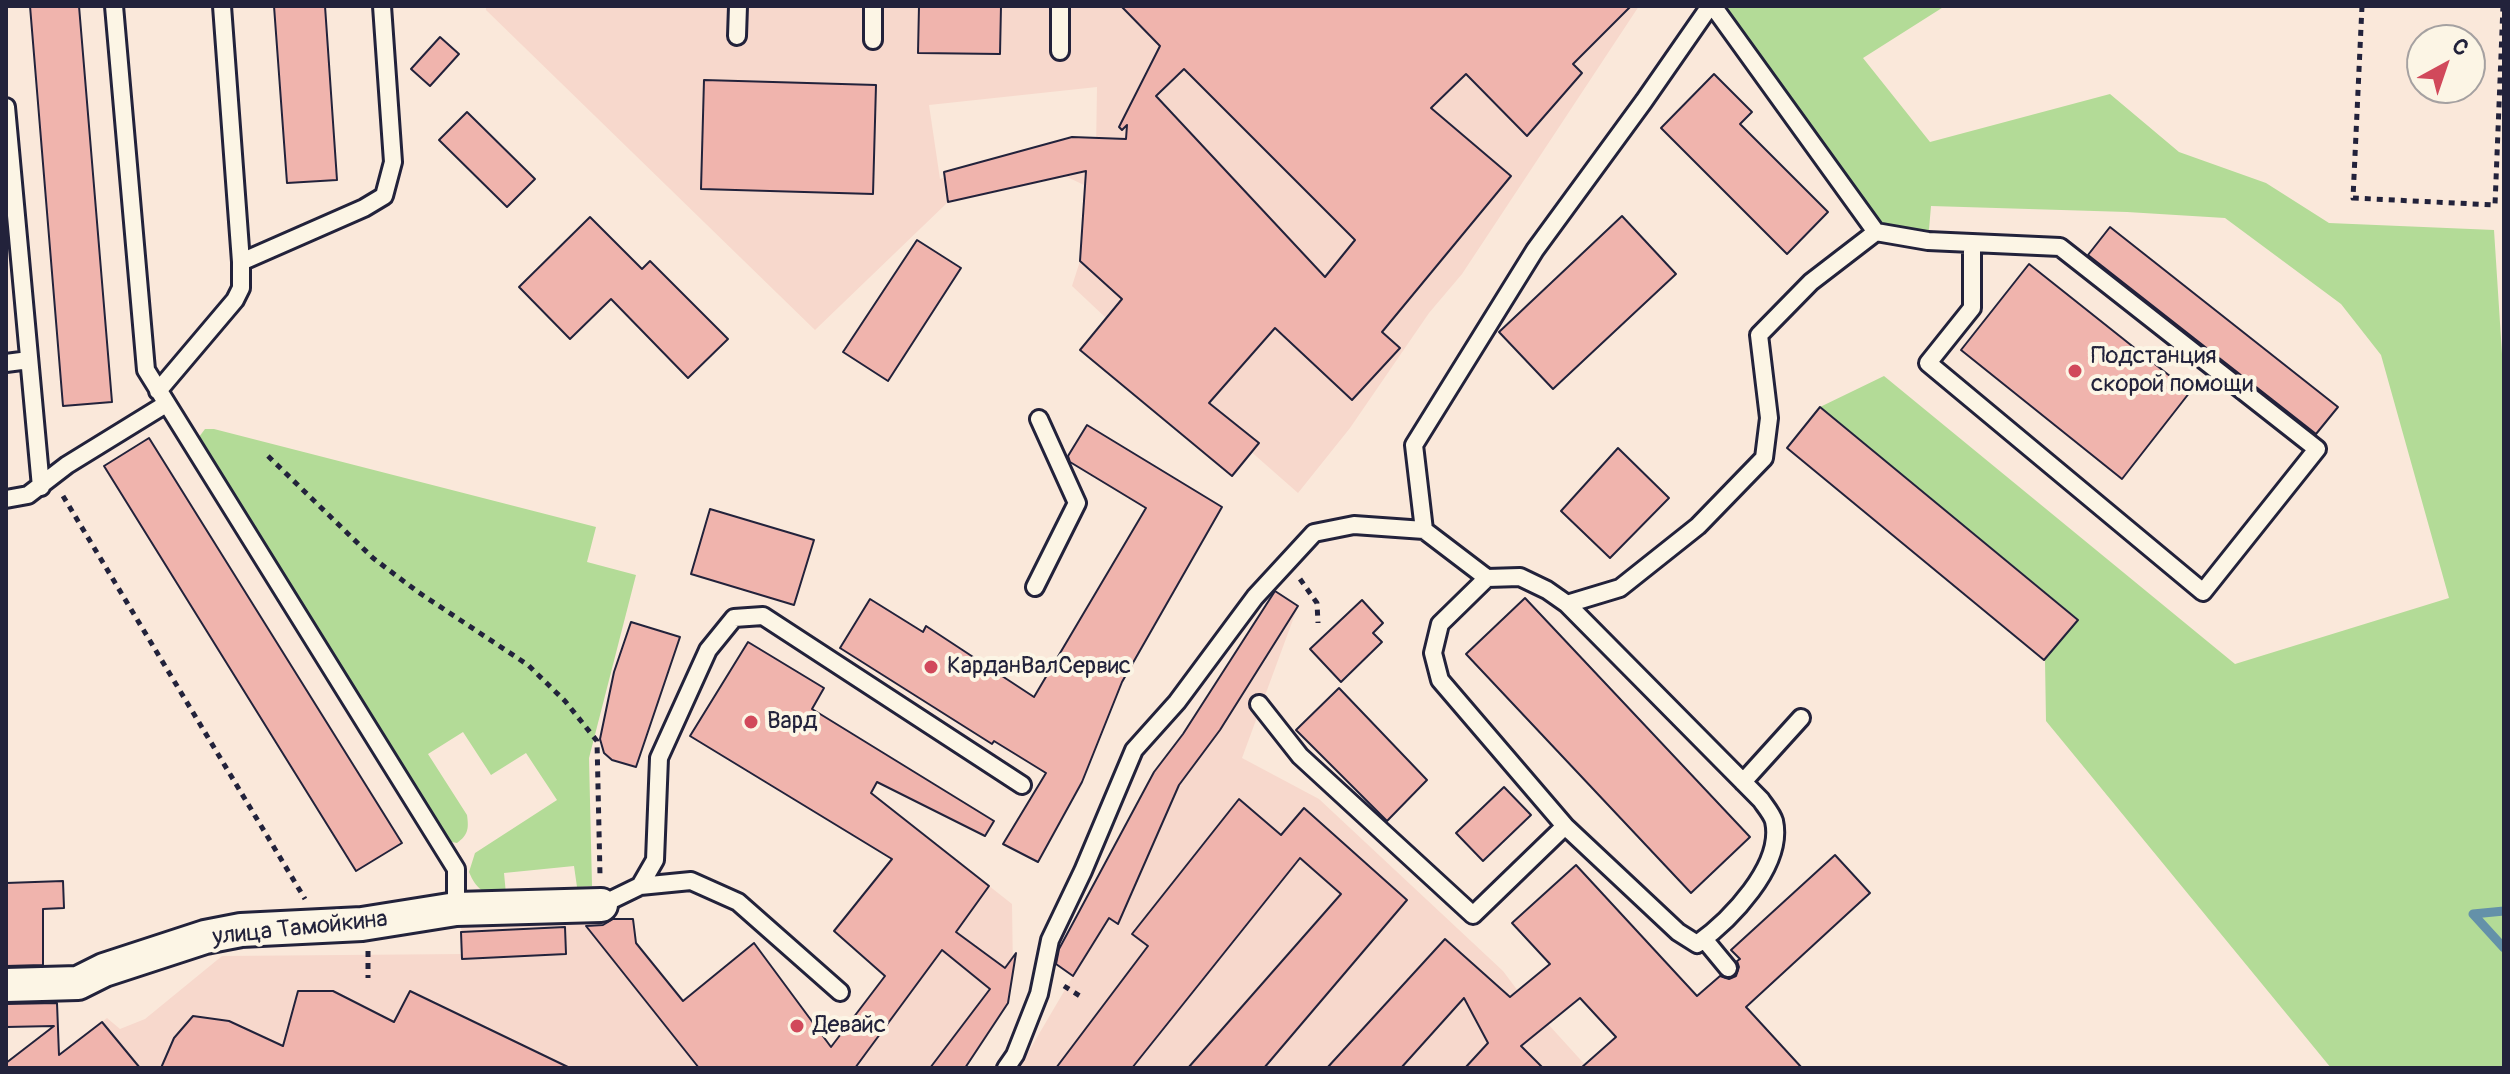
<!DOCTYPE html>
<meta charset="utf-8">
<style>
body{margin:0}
#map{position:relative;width:2510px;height:1074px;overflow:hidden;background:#fae8da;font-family:Pangolin,sans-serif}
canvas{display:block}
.frame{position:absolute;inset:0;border:8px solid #22223b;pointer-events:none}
.north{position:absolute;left:2406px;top:24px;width:80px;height:80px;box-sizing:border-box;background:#fcf5e5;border:2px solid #a5a1a1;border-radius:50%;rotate:40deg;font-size:22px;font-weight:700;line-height:32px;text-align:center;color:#22223b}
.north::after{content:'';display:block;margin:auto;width:28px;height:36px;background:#d1495b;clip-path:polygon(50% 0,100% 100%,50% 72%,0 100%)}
</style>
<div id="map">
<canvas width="2510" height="1074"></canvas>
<div class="frame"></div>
<div class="north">С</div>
</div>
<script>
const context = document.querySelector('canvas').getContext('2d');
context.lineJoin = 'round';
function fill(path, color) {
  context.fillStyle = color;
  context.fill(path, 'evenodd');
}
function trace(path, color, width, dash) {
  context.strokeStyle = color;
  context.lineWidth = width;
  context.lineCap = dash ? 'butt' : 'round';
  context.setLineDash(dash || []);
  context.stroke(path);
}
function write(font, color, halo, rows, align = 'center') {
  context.font = font + ' Pangolin,sans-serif';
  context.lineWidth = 8;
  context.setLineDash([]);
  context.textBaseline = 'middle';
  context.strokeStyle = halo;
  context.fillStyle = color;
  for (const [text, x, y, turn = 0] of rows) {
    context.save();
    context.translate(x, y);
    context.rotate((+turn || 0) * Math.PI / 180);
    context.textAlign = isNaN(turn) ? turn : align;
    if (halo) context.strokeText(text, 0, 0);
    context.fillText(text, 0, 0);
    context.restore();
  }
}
fill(new Path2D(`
 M 486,6 L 1639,6 L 1462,274 L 1429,313 L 1350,428 L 1298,493 L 1207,413 L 1072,286 L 1080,261 L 1084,185 L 1065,176 L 948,202 L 815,330 L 486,10 ZM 1097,87 L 1096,150 L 1054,142 L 940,179 L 929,105 Z
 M 1274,590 L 1298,606 L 1242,758 L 1319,799 L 1503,971 L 1518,991 L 1588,1068 L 1019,1068 L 1073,976 L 1052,962 L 1154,772 L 1183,734 Z
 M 965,867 L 1012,904 L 1013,974 L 1008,1003 L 965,1068 L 816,1068 Z
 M 633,919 L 636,943 L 737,1068 L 42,1068 L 107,1018 L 120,1029 L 145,1019 L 222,956 L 462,954 L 461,927 Z`), '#f7d8cc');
fill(new Path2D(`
 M 1713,6 L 1945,6 L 1863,58 L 1930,142 L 2110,94 L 2179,152 L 2266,183 L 2329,223 L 2494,230 L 2504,385 L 2504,1068 L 2331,1068 L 2046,721 L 2045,660 L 2078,619 L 1820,407 L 1884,376 L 2235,664 L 2449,598 L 2381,355 L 2341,304 L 2225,218 L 2127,212 L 1931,206 L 1928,241 L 1876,232 Z
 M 205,429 L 214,429 L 596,527 L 587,562 L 636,575 L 589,758 L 592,886 L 577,887 L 574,866 L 504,873 L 506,894 C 485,895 477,891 469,872 L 475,853 L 557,800 L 526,753 L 491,775 L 463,732 L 428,754 L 467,815 C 469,829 468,835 457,843 L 447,841 L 201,444 L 199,437 Z`), '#b3db97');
trace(new Path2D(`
 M 2504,911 L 2473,914 L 2504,948`), '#6491a9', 9);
const building = new Path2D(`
 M 30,6 L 79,6 L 112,402 L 63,406 Z
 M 274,6 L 325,6 L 337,180 L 287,183 Z
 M 919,6 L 1001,6 L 1000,54 L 918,53 Z
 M 1121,6 L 1631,6 L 1573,64 L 1582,73 L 1527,136 L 1466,74 L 1431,108 L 1511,176 L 1382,332 L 1400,348 L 1352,400 L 1275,328 L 1209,403 L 1259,443 L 1232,476 L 1080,350 L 1122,299 L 1080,261 L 1086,171 L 948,202 L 944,172 L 1072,137 L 1126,139 L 1127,125 L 1122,130 L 1119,127 L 1160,46 ZM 1184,69 L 1355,240 L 1325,277 L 1156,96 Z
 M 440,37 L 459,54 L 430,86 L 411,69 Z
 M 1714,74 L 1752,112 L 1740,124 L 1828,212 L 1787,254 L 1661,128 Z
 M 704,80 L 876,85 L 873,194 L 701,189 Z
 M 467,112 L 535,179 L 507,207 L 439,140 Z
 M 1622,216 L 1676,274 L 1553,389 L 1499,332 Z
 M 590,217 L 642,269 L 650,261 L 728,339 L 688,378 L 611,299 L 570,339 L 519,287 Z
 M 2110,227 L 2338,407 L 2316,434 L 2088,255 Z
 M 917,240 L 961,268 L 888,381 L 843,352 Z
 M 2029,264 L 2190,392 L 2122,479 L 1961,350 Z
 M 1820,407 L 2078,620 L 2044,660 L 1787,448 Z
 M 1087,425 L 1222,507 L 1122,682 L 1082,782 L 1038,862 L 1003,844 L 1046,773 L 994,741 L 992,744 L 840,648 L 870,599 L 923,632 L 926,626 L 1034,697 L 1146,508 L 1070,462 L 1068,456 Z
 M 149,438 L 402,843 L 356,871 L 104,466 Z
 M 1618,448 L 1669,498 L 1610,558 L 1561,511 Z
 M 710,509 L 814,540 L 794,605 L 691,574 Z
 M 1275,591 L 1298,606 L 1220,730 L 1179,785 L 1118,924 L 1109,918 L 1073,976 L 1056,964 L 1059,949 L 1154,772 L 1183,734 Z
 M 1525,598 L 1750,837 L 1691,893 L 1466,654 Z
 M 1362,600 L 1383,623 L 1373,633 L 1382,642 L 1341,682 L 1310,649 Z
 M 631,622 L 680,637 L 636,767 L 612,760 L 604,753 L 600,739 L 614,672 Z
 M 748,642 L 824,688 L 812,709 L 994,821 L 985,836 L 877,782 L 871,793 L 989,886 L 956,932 L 1005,968 L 1016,953 L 1008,1003 L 965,1068 L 930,1068 L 990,989 L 942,950 L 855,1068 L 699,1068 L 586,926 L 603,925 L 613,919 L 633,919 L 636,943 L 683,1001 L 754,943 L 831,1047 L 885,976 L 834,931 L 892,859 L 690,736 Z
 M 1339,688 L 1427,780 L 1387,821 L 1296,730 Z
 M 1504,787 L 1531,815 L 1483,861 L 1456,833 Z
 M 1239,799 L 1281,835 L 1304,808 L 1407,900 L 1264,1068 L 1188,1068 L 1341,894 L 1300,858 L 1132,1068 L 1056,1068 L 1148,946 L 1132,934 Z
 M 1835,855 L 1870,893 L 1746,1007 L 1802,1068 L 1581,1068 L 1616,1037 L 1580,998 L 1521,1046 L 1543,1068 L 1465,1068 L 1488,1043 L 1464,998 L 1401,1068 L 1327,1068 L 1445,939 L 1510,997 L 1550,964 L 1512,923 L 1576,865 L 1697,996 L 1720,976 L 1729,979 L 1736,976 L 1739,967 L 1737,961 L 1740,959 L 1731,950 Z
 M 63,881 L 64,908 L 43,909 L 43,965 L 6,966 L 6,883 Z
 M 565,927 L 566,954 L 462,959 L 461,932 Z
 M 298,991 L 333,991 L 394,1022 L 410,991 L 570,1068 L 161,1068 L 174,1038 L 193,1016 L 229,1021 L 283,1046 Z
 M 57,1003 L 59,1055 L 102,1022 L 140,1068 L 6,1068 L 6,1063 L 54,1026 L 6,1027 L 6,1004 Z`);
fill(building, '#f0b4ad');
trace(building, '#22223b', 2);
const lane = new Path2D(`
 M 114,6 L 146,370 L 456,869 L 456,909
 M 737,36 L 738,6
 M 873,40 L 873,6
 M 1060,51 L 1060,6
 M 6,107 L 41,487
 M 1876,232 L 1928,241 L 2060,247 L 2317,449 L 2203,592 L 1928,363 L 1972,308 L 1972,243
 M 241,262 L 364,208 L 384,196 L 393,162 L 382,6
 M 6,363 L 29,360
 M 158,391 L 235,300 L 241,288 L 241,262 L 222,6
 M 6,499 L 28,495 L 67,465 L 166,404
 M 1424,530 L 1414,445 L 1535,250 L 1644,101 L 1710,6
 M 1035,587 L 1077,503 L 1039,419
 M 1567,604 L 1620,588 L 1698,526 L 1764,458 L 1769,418 L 1759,335 L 1811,282 L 1876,232 L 1713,6
 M 1259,704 L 1300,756 L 1473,915 L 1565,826 L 1440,680 L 1433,653 L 1440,624 L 1487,578
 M 1743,782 L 1801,718
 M 640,886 L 691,881 L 738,902 L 840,992
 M 601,905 L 640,886 L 655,860 L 659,758 L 708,650 L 734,618 L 763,616 L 1022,785
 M 1704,939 L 1728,968
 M 1006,1068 L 1015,1055 L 1039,994 L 1050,940 L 1083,871 L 1134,750 L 1177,702 L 1255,597 L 1314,533 L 1354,525 L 1424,530 L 1487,578 L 1520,577 L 1547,590 L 1567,604 L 1761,800 C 1765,806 1772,814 1774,821 C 1784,866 1729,921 1697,944 L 1678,932 L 1565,826`);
const street = new Path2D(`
 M 6,985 L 78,983 L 104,970 L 205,937 L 241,930 L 362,924 L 456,909 L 601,905`);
trace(lane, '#22223b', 22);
trace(street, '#22223b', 38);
trace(new Path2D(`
 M 2362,6 L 2353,198 L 2495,205 L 2503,6
 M 268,456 L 373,558 L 418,592 L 528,665 L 565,701 L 597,741 L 600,875
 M 63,496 L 305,899
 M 1300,579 L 1317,603 L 1318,623
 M 368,951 L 368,978
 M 1064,986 L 1080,996`), '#22223b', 5, [6, 6]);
trace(lane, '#fcf5e5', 16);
trace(street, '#fcf5e5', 32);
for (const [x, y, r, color] of [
 [2075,371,8,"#d1495b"],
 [931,667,8,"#d1495b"],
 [751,722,8,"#d1495b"],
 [797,1026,8,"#d1495b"]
]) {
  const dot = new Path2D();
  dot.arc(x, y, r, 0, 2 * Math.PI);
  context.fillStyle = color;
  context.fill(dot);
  trace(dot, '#fcf5e5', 3);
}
write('24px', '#22223b', '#fcf5e5', [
 ["Подстанция",2091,357],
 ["скорой помощи",2091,385],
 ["КарданВалСервис",947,667],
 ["Вард",767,722],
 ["Девайс",813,1026]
], 'left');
write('24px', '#22223b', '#fcf5e5', [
 ["улица Тамойкина",300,929,-6]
]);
</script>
